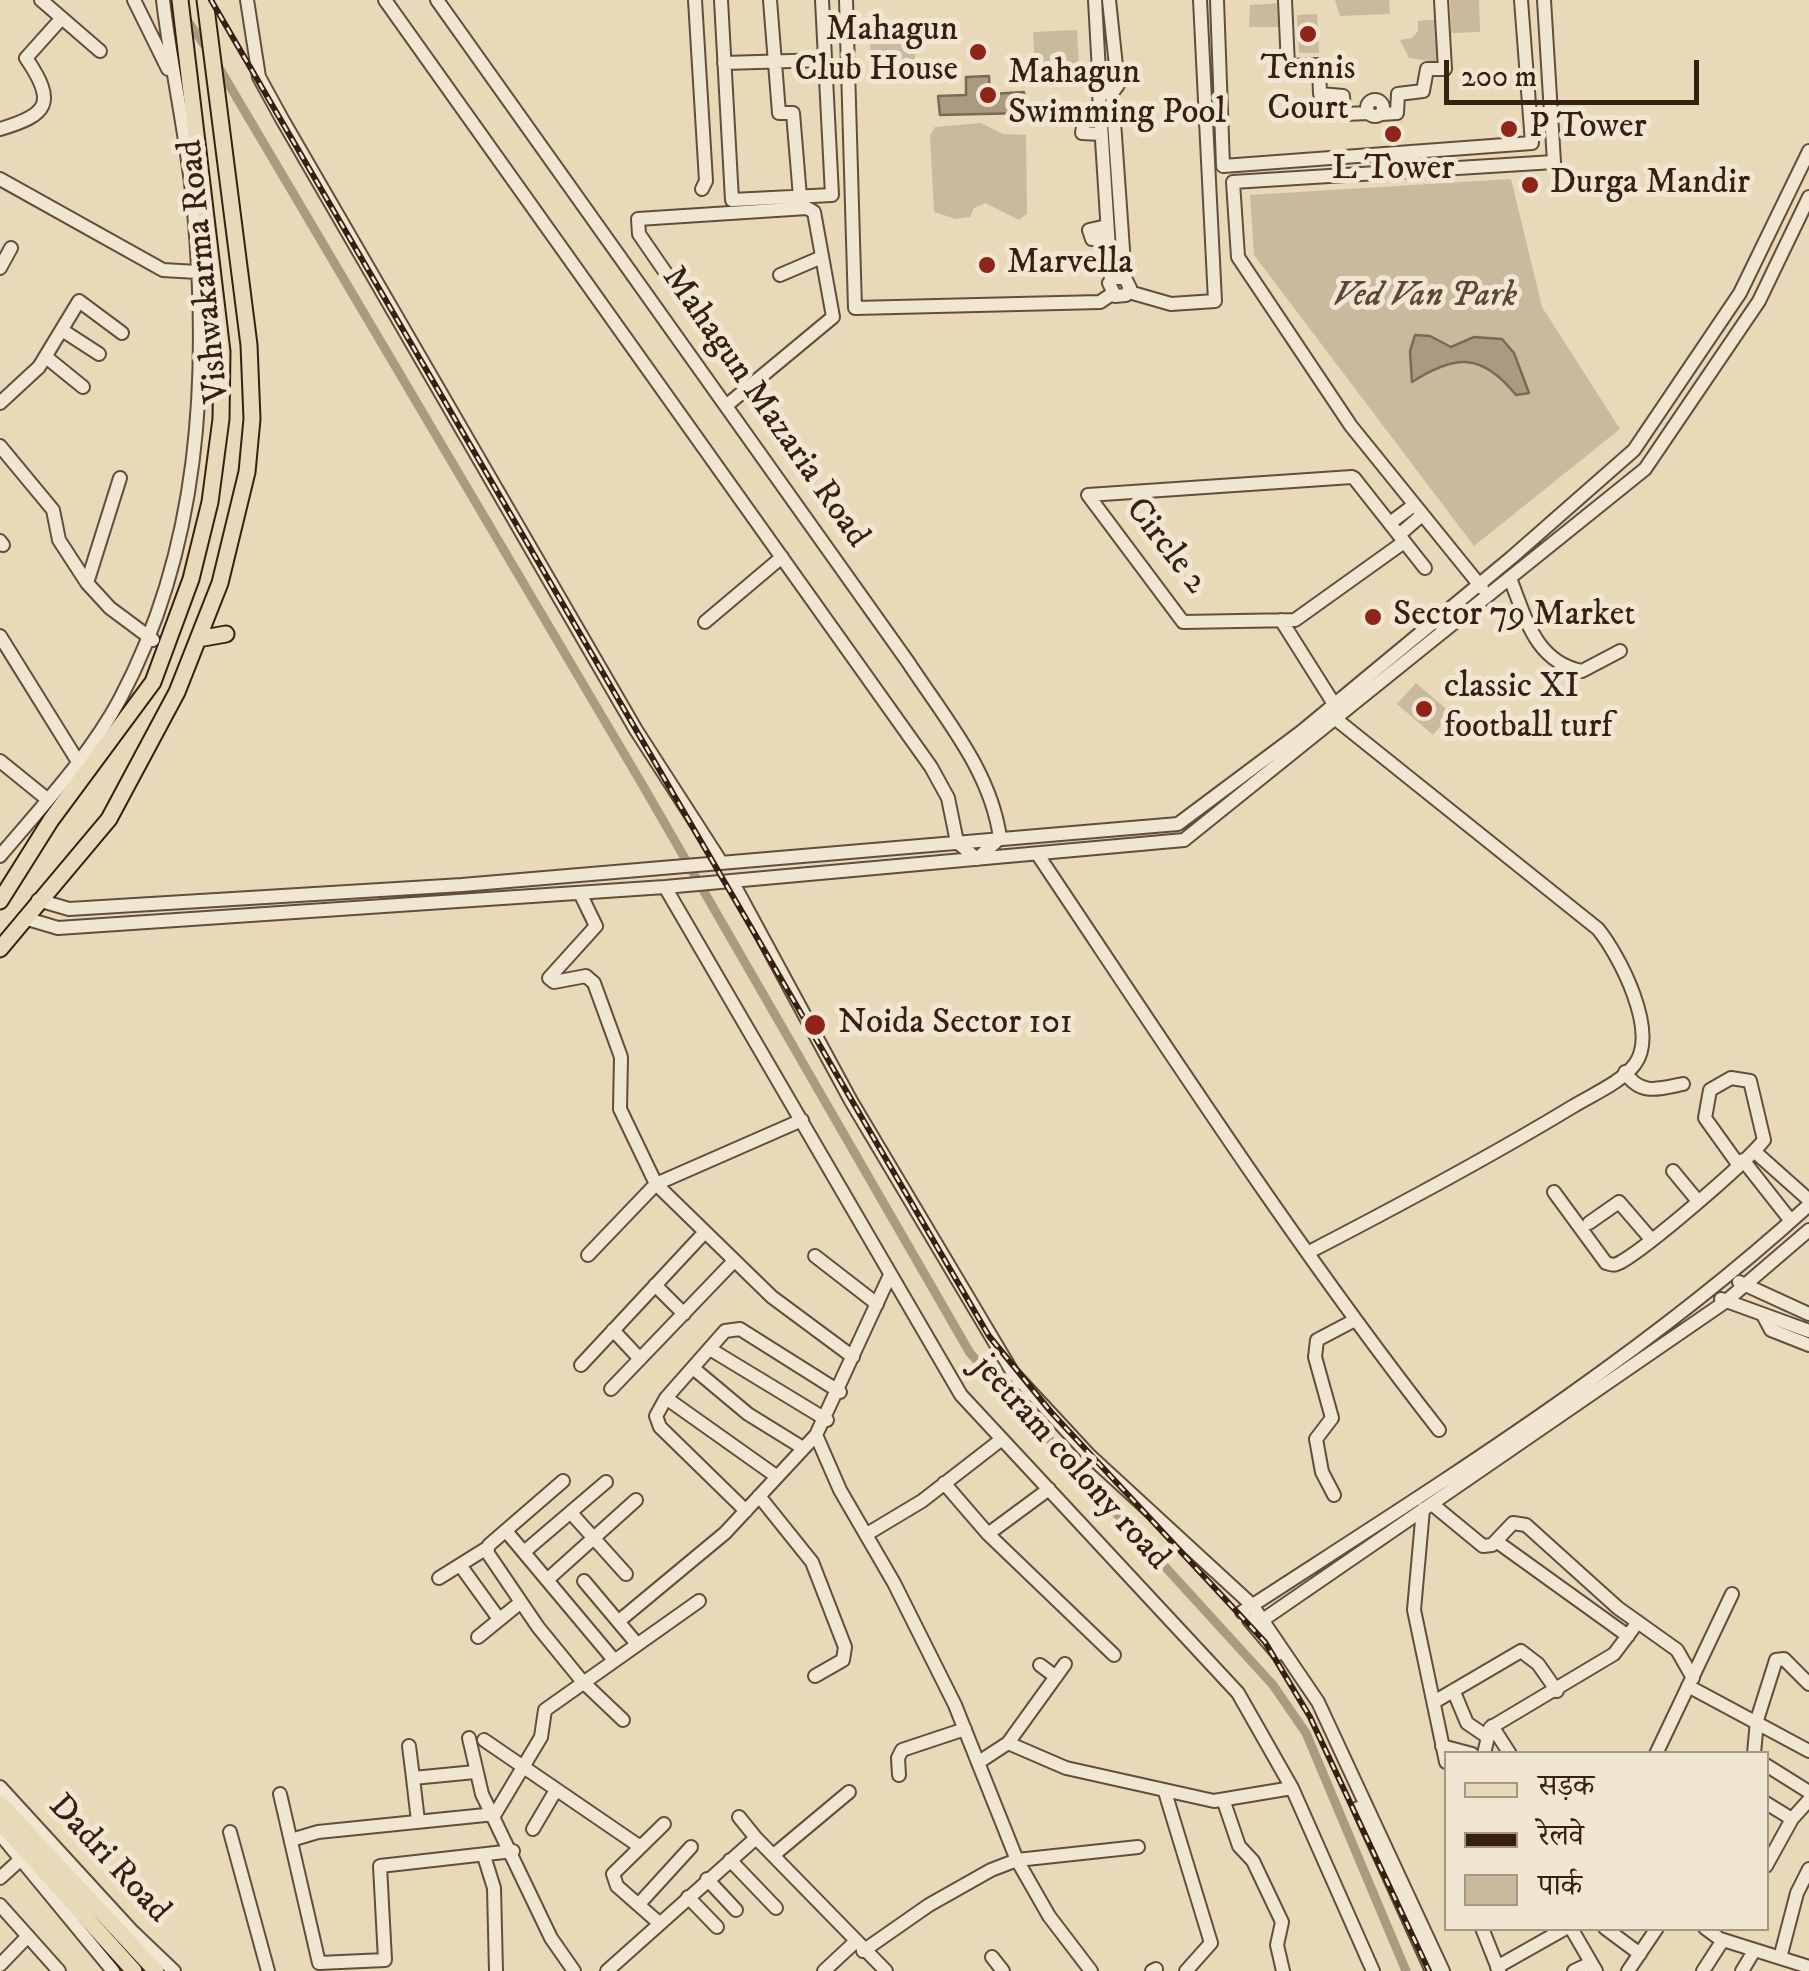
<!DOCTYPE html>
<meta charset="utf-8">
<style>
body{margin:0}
#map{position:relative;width:1809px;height:1971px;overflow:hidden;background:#e8d9b9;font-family:"IM FELL DW Pica","Noto Serif Devanagari",serif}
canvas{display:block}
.legend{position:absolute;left:1444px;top:1751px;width:325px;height:180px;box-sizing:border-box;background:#f0e6d2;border:2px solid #a69785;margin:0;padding:12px 18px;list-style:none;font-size:30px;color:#372012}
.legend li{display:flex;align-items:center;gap:20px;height:50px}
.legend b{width:50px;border:2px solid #a69785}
.scale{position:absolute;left:1444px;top:60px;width:255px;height:45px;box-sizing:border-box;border:5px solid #372012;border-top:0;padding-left:12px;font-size:30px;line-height:35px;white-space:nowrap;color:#372012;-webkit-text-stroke:8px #f0e6d2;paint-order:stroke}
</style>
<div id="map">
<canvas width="1809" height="1971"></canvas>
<ul class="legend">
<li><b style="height:12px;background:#e8d9b9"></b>सड़क</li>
<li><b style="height:12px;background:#372012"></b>रेलवे</li>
<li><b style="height:28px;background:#caba9d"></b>पार्क</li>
</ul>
<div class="scale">200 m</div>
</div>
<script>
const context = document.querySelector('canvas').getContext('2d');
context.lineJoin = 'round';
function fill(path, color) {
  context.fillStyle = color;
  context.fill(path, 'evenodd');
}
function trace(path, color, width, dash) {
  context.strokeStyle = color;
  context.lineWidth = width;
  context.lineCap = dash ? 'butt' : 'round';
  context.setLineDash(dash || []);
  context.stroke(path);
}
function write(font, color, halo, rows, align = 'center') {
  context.font = font + ' "IM FELL DW Pica",serif';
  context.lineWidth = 10;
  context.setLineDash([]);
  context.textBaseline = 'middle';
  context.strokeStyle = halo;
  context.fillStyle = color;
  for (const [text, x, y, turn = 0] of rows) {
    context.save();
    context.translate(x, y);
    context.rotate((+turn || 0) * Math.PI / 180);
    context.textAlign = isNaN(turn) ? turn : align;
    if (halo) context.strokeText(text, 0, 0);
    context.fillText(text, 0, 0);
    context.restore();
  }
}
fill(new Path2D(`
 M 1335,0 L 1389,0 L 1390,14 L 1340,16 Z
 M 1450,0 L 1479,0 L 1480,32 L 1451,33 Z
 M 1281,3 L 1280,27 L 1249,27 L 1250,5 Z
 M 1317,14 L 1319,53 L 1299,53 L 1297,15 Z
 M 1443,19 L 1445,63 L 1409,58 L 1400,40 L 1412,38 L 1418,31 L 1418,21 Z
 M 1077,30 L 1079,66 L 1035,67 L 1033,32 Z
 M 914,41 L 916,72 L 872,74 L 870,43 Z
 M 981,123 L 1003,134 L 1026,135 L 1027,214 L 1019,220 L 985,203 L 974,208 L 970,217 L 956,219 L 934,212 L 930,136 L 935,127 Z
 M 1511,179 L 1542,307 L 1620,429 L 1474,546 L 1254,255 L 1250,195 Z
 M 1416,683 L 1451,713 L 1433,735 L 1397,704 Z`), '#caba9d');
const water = new Path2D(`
 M 989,76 L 990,94 L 1024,92 L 1025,113 L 940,115 L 938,96 L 966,95 L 966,77 Z
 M 1415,335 L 1430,336 L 1451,347 L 1474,337 L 1502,339 L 1514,353 L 1529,393 L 1516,395 C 1482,353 1456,354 1412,382 L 1410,351 Z`);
fill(water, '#ac9a80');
trace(water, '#7d6954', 2.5);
trace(new Path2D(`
 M 187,20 L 210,53
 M 218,66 L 642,784 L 970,1353 L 1273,1685 L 1306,1733 L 1406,1971`), '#ac9a80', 9);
const minor = new Path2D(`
 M 41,0 L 100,51
 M 134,0 L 168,69
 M 247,0 L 259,77 L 282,119 L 636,730 L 721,862
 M 385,0 L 931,767 L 948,798 L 957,842 L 977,859 L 1000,838 C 991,771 944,717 908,662 L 437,0
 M 695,0 L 706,181 L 702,189
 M 721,0 L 732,200 L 832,195 L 822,0
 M 770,0 L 779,113 L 793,113 L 800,197
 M 846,0 L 855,308 L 1100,302 L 1112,294
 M 1095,0 L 1099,72
 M 1109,0 L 1118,85 L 1112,93 L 1099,93 L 1094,80 L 1099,72 L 1113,73
 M 1217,0 L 1223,166 L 1532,143 L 1521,0
 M 1285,0 L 1288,66 L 1319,65 L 1320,94 L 1343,96 L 1344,114 L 1369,113
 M 724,63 L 825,60
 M 1099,93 L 1111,280
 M 1112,93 L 1125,278 L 1130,288 L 1126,295 L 1115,296 L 1109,283 L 1114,278 L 1125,278
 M1367 108a8 8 0 1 1 16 0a8 8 0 1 1-16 0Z
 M 1381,114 L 1397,113 L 1398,94 L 1423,91 L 1427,69 L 1445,69 L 1441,0
 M 1100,119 L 1084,121 L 1082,133 L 1101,134
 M 0,129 C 48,115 57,103 26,58 L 61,19
 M 0,179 L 163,270 L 197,272
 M 1107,226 L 1089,230 L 1092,239 L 1108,239
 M 0,268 L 11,248
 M 780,275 L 822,257
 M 1129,292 L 1171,304 L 1215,301 L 1200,0
 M 62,330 L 99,354
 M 46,357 L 83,387
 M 0,403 L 39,367 L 79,301 L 122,333
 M 727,405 L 833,317 L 814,212 L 807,208 L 638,219 L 639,234 L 745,388
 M 0,446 L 53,510 L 59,540 L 87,583 L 110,608 L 153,640
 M 1390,523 L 1414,505
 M 1399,535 L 1422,515
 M 0,541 L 3,545
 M 1404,542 L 1295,620 L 1183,622 L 1088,495 L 1352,477 L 1354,478 L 1425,568
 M 1511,581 C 1526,619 1536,662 1582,671 L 1620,651
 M 87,583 L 120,478
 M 1482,588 L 1351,426 L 1238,257 L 1233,182 L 1554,162 L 1544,0
 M 1281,620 L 1334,704
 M 705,622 L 782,557
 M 0,636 L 82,768
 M 0,761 L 47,799
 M 1038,855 C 1168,1049 1295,1246 1439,1430
 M 0,856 C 42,806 89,757 120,699 C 200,548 209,378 194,211 C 188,140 171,70 163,0
 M 732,881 L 851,1101 L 1013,1373 L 1090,1456 L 1252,1605 L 1318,1702 L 1443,1971
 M 665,887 L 961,1395 L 1238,1693 L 1292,1788 L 1373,1971
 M 580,893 L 596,926 L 549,978 L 554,982 L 586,976 L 594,983 L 621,1057 L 620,1109 L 656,1184 L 772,1297 L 853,1357
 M 38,900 L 69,909 L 462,885 L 1178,824 L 1301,732 L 1511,558 L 1634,450 L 1740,293 L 1809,151
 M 24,918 L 58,928 L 665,887 L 1184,840 L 1645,469 L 1759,301 L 1809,197
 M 1625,1072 C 1640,1096 1659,1089 1683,1084
 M 1754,1151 L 1809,1200
 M 1743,1160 L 1791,1221
 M 1673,1171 L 1697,1200
 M 1554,1192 L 1606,1263 C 1614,1265 1613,1266 1621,1262 C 1649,1246 1744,1165 1764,1140 L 1750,1081 L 1731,1078 L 1710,1090 L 1705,1118 L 1738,1164
 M 1589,1223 L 1619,1202 L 1650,1238
 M 1309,1252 C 1398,1206 1486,1159 1572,1107 C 1591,1095 1621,1083 1635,1064 C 1659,1031 1619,955 1598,929 L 1337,720
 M 588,1255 L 656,1184 L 802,1120
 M 815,1256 L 877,1304
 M 1739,1282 L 1809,1314
 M 655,1285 L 684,1314
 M 1721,1299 L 1809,1331
 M 1764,1317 L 1771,1330 L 1809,1345
 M 613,1330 L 640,1359
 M 710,1349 L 827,1420
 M 581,1365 L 704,1233
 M 693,1368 L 748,1414 L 803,1448
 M 611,1389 L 733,1262
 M 666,1398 L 656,1416 L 660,1427 L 746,1511
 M 816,1435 L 840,1490 L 894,1583 L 955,1705 L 1017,1860 L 1049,1916 L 1091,1971
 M 776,1476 L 666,1398 L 725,1331 L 740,1329 L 840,1392
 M 563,1481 L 489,1545 L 487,1552 L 538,1627 L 582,1681 L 623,1720
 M 944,1483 L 988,1534 L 1114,1655
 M 1334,1495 L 1322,1472 L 1316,1439 L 1332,1418 L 1315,1357 L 1317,1340 L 1355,1320
 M 759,1496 L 812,1562 L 845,1647 L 843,1660 L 815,1676
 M 1432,1504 L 1483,1546 L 1492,1545 L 1513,1523 L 1526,1525 L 1618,1608 L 1677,1650 L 1693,1678
 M 1423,1509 L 1414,1610 L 1446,1762
 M 572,1514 L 626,1574
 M 506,1531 L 614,1660
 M 867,1534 L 922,1501 L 1002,1439
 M 988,1534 L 1049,1489
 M 1496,1541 L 1628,1636
 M 524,1552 L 606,1482
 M 460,1565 L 499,1619
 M 439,1578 L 487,1548
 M 547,1580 L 636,1500
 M 584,1581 L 637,1644
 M 1242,1612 C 1437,1485 1637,1362 1809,1205
 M 1249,1620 L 1278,1654
 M 619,1621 L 725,1533 L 816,1435 L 890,1275
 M 1254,1626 L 1725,1302 L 1809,1230
 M 478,1637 L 521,1602
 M 1040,1665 L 1056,1677
 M 1688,1686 L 1809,1751
 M 1454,1692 L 1467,1723 L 1486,1736
 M 1434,1702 L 1521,1651 L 1538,1664 L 1557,1691
 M 1492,1726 L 1510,1754
 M 469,1738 L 482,1794 L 551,1938 L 574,1971
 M 484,1740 L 639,1846
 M 1008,1743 L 1065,1664
 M 409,1746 L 413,1778 L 475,1772
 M 1442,1746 L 1472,1754
 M 1484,1754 L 1490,1728 L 1614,1654 L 1638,1622
 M 1656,1754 L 1732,1594
 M 1754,1754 L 1757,1720 L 1776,1660 L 1784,1659 L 1809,1684
 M 979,1762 L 1008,1743 L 1066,1768 L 1214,1801 L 1292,1788
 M 1766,1765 L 1809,1792
 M 899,1775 L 898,1758 L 902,1750 L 965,1729
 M 413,1778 L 418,1821
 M 0,1787 L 131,1930 L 174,1971
 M 1165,1792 L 1211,1943 L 1186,1971
 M 280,1794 L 319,1963 L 385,1960 L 380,1866 L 513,1851
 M 1224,1802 L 1239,1846 L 1253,1861 L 1282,1922 L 1277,1945 L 1283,1971
 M 1766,1803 L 1792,1819 L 1766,1866
 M 1358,1808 L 1432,1971
 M 739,1817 L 756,1838
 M 1792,1819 L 1809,1800
 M 533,1829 L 556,1790
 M 230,1832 L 268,1971
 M 0,1834 L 113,1971
 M 291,1840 L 318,1832 L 495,1814 L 541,1737 L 545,1710 L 699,1601
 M 776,1853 L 849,1792
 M 484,1856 L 494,1888 L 496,1971
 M 730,1860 L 776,1908
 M 0,1878 L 21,1859
 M 707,1879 L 736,1910
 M 688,1897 L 717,1927
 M 639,1904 L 691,1847
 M 0,1905 L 59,1971
 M 658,1922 L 617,1886 L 613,1874 L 664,1824
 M 1482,1928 L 1499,1971
 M 1571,1928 L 1596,1971
 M 1605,1928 L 1640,1954
 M 1705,1928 L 1720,1939 L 1809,1967
 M 863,1951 L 929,1905 L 991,1870 L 1017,1860 L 1138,1847
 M 992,1957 L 1003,1971
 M 1780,1958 L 1797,1893 L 1809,1869
 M 0,1965 L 28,1936
 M 1497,1967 L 1566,1928
 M 607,1971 L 756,1838 L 886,1971
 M 824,1971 L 854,1943
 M 1152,1971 L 1156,1969
 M 1574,1971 L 1591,1963
 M 1628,1971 L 1657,1928
 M 1703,1971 L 1723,1940
 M 1742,1971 L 1754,1951`);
const major = new Path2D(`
 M 198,639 L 226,634
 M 0,901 L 51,820 L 153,682 L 191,579 L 210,502 L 221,419 L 222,352 L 180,0
 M 0,949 L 109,819 L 177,692 L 220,583 L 247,472 L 252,419 L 249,345 L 205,0
 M 0,1803 L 156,1971
 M 0,1822 L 134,1971`);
trace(minor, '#634e3c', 16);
trace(major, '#372012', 19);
trace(minor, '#f0e6d2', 12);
trace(major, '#e8d9b9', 15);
const rail = new Path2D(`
 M 211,0 L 989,1336 L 1051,1412 L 1265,1642 L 1310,1717 L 1429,1971`);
trace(rail, '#372012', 6);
trace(rail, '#f0e6d2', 2.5, [8]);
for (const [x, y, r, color] of [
 [1308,34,10,"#8f2418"],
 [978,52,10,"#8f2418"],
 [988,95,10,"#8f2418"],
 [1509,129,10,"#8f2418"],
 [1393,134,10,"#8f2418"],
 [1530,185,10,"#8f2418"],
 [987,265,10,"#8f2418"],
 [1373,617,10,"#8f2418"],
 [1424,709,10,"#8f2418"],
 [815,1025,12,"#8f2418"]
]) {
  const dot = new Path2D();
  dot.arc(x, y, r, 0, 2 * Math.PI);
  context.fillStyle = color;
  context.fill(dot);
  trace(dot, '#f0e6d2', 4);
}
write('35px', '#372012', '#f0e6d2', [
 ["Mahagun",958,32,"right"],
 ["Club House",958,72,"right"],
 ["Tennis",1308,71,"center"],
 ["Court",1308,111,"center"],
 ["Mahagun",1008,75],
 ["Swimming Pool",1008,115],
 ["P Tower",1529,129],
 ["L Tower",1393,171,"center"],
 ["Durga Mandir",1550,185],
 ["Marvella",1007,265],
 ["Sector 79 Market",1393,617],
 ["classic XI",1444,689],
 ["football turf",1444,729],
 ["Noida Sector 101",838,1025]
], 'left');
write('35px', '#372012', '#f0e6d2', [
 ["Vishwakarma Road",206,271,-96],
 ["Mahagun Mazaria Road",764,408,55],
 ["Circle 2",1165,547,52],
 ["jeetram colony road",1070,1464,48],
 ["Dadri Road",108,1860,47]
]);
write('italic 35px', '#5c4635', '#f0e6d2', [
 ["Ved Van Park",1425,298]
]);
</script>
